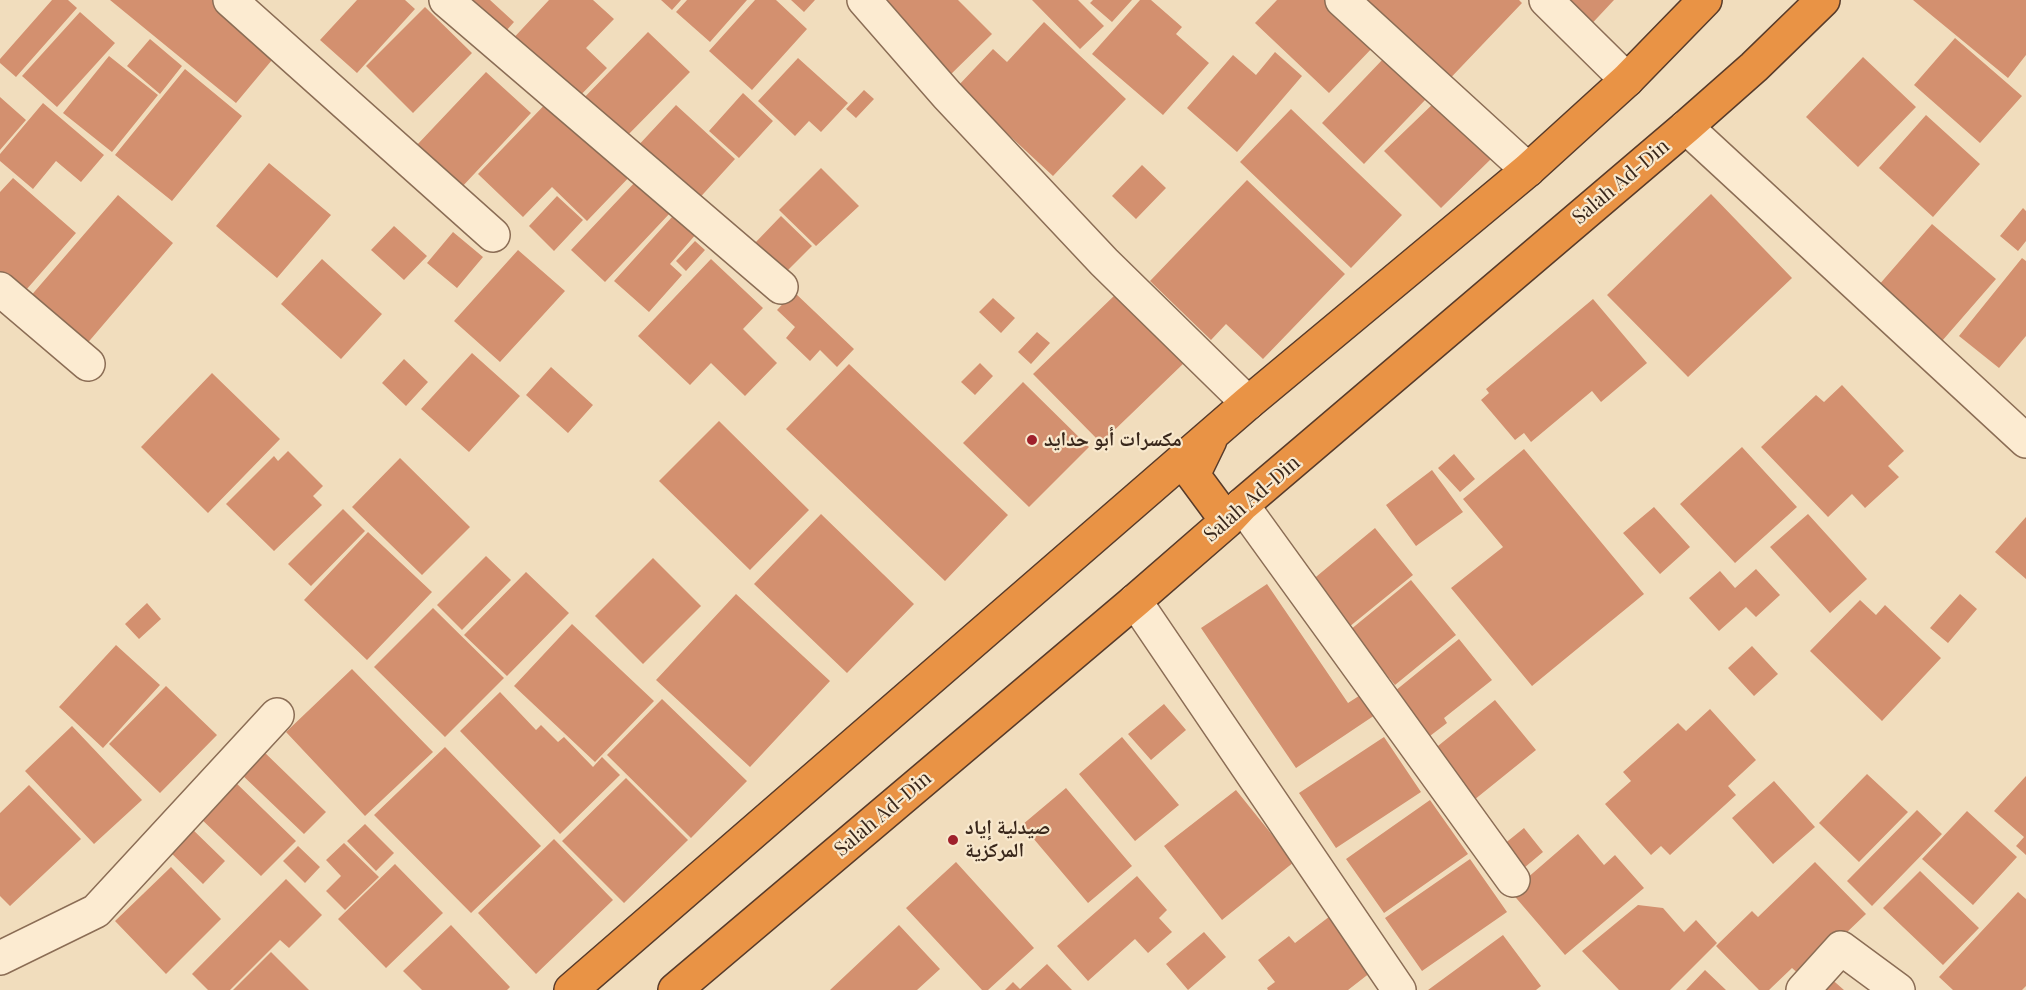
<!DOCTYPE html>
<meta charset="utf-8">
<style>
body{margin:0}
canvas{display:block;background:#f1ddbd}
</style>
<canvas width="2026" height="990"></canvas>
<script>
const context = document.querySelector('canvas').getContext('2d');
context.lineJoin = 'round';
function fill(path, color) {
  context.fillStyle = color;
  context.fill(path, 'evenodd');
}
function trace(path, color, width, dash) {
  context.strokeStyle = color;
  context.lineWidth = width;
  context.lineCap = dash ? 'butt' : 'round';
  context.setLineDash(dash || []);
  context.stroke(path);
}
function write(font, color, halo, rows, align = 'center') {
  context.font = font + ' "Playfair Display","Noto Naskh Arabic",serif';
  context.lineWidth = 4.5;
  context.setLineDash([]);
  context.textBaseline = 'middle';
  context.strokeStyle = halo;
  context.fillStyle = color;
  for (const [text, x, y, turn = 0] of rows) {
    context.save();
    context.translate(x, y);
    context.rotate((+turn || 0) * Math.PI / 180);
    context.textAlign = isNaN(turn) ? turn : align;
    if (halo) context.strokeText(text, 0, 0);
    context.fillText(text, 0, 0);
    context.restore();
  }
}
fill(new Path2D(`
 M 52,0 L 68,0 L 77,8 L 16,77 L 0,63 L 0,59 Z
 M 110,0 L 223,0 L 282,48 L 236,103 Z
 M 357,0 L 405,0 L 415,9 L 357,73 L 320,40 Z
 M 465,0 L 490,0 L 514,22 L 498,40 Z
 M 549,0 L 593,0 L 614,19 L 586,48 L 607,68 L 573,103 L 508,44 Z
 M 661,0 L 681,0 L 672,10 Z
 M 687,0 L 747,0 L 710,42 L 676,12 Z
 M 755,0 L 776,0 L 807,29 L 752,90 L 709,51 Z
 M 791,0 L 815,0 L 804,12 Z
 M 884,0 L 958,0 L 992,34 L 946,79 Z
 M 1032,0 L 1078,0 L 1104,26 L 1080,49 Z
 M 1093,0 L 1132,0 L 1112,22 L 1090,3 Z
 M 1140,0 L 1151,0 L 1182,27 L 1176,34 L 1209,63 L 1163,115 L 1092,54 Z
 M 1277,0 L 1328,0 L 1375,45 L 1329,93 L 1255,23 Z
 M 1347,0 L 1519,0 L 1522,3 L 1441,88 Z
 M 1551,0 L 1614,0 L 1584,32 Z
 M 1913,0 L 2026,0 L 2026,55 L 2008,78 Z
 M 425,7 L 472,53 L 413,113 L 366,66 Z
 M 80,12 L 115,43 L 57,107 L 22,76 Z
 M 1044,22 L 1126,99 L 1053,176 L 957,87 L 993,49 L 1007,62 Z
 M 648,32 L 690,72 L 619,144 L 578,104 Z
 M 1955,38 L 2022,96 L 1980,143 L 1914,85 Z
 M 150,39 L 182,66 L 160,94 L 127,66 Z
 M 1275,52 L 1302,76 L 1237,152 L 1187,108 L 1233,55 L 1256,75 Z
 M 109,56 L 158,95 L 112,152 L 63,113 Z
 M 1863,57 L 1916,107 L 1858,167 L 1806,117 Z
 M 798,58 L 848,103 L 821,132 L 809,121 L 795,136 L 758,101 Z
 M 1384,58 L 1426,99 L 1364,164 L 1322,123 Z
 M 185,69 L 242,116 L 172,201 L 115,155 Z
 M 486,72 L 531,113 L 461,188 L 416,146 Z
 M 864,90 L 874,99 L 856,118 L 846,109 Z
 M 743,93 L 773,121 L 739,158 L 709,131 Z
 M 555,94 L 635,171 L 587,221 L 552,187 L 523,217 L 478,174 Z
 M 0,97 L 26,120 L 0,150 Z
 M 1437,100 L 1493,157 L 1441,208 L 1384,151 Z
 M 43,103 L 104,155 L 81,182 L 56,161 L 33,189 L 0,161 L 0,154 Z
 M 676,105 L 735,159 L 695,203 L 635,149 Z
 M 1291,109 L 1402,215 L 1351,268 L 1240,162 Z
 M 1926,115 L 1980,164 L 1933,217 L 1879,168 Z
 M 269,163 L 331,215 L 277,278 L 216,226 Z
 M 1142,165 L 1166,188 L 1136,219 L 1112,196 Z
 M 821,168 L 859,206 L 816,246 L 779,210 Z
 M 13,178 L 76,233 L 19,298 L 0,281 L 0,192 Z
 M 637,180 L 671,212 L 605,282 L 571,250 Z
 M 1247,180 L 1345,274 L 1263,359 L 1226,324 L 1211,340 L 1150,281 Z
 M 1711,194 L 1792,278 L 1688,377 L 1607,295 Z
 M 118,195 L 173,243 L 85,346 L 29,298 Z
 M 557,196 L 583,220 L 554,251 L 529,226 Z
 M 682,206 L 704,225 L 670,264 L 682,275 L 649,312 L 614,281 Z
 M 2023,208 L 2026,211 L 2026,241 L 2018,251 L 2000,236 Z
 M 781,216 L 812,246 L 784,274 L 754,244 Z
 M 1932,224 L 1996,279 L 1942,341 L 1878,286 Z
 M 394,226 L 427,256 L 404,280 L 371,250 Z
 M 453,232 L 483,257 L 457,288 L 427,263 Z
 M 695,241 L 705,250 L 686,271 L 676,261 Z
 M 518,250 L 565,291 L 500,362 L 454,321 Z
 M 2022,258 L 2026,261 L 2026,336 L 1999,368 L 1959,336 Z
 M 322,259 L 382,314 L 341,359 L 281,304 Z
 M 711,259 L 763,308 L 743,329 L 777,363 L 745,396 L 711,363 L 690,385 L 638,336 Z
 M 794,292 L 854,349 L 837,367 L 820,350 L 810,361 L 786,338 L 795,327 L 777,310 Z
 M 1116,294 L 1184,363 L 1101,443 L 1033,374 Z
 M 993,298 L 1015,318 L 1001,333 L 979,312 Z
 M 1593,299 L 1647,363 L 1601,402 L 1592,391 L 1531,442 L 1524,433 L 1515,440 L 1481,400 L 1489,393 L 1486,389 Z
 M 1037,332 L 1050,343 L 1031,364 L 1018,352 Z
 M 472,353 L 520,396 L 469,452 L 421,409 Z
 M 404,359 L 428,382 L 406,406 L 382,383 Z
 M 980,363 L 993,376 L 975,395 L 961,382 Z
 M 849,364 L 1008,515 L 945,581 L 786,429 Z
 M 551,367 L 593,405 L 568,433 L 526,395 Z
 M 212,373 L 280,439 L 208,513 L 141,447 Z
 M 1023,382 L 1089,447 L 1029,507 L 963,443 Z
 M 1842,385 L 1904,451 L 1888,466 L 1899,477 L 1865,508 L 1852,494 L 1828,517 L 1761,447 L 1816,395 L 1824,402 Z
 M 719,421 L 809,510 L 750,570 L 659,481 Z
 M 1742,447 L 1797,507 L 1735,563 L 1680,504 Z
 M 1524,449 L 1644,594 L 1532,686 L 1451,588 L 1503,547 L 1463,499 Z
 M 288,451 L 323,486 L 313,496 L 322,505 L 274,551 L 226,504 L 274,456 L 278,461 Z
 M 1454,454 L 1475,479 L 1460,492 L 1438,468 Z
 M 400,458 L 470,527 L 422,575 L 352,507 Z
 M 1432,470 L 1463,512 L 1416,546 L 1386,505 Z
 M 1654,507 L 1690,547 L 1660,574 L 1623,533 Z
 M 343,509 L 365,531 L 311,586 L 288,564 Z
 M 821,514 L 914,604 L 847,673 L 754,584 Z
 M 1808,514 L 1867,579 L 1830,613 L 1770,547 Z
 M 2026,517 L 2026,579 L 1995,552 Z
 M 1375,528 L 1413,575 L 1349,627 L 1311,581 Z
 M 368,532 L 432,592 L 367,660 L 304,600 Z
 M 486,556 L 511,580 L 462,630 L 437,605 Z
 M 653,558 L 701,606 L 643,664 L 595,616 Z
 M 1756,569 L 1780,595 L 1756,617 L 1746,607 L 1719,631 L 1689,598 L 1720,571 L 1735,588 Z
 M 526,572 L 569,613 L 507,676 L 464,635 Z
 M 1411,580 L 1456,635 L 1395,685 L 1350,630 Z
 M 1267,584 L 1348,703 L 1362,694 L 1375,715 L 1296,768 L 1201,628 Z
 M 736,594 L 830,681 L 750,767 L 656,680 Z
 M 1960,594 L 1977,609 L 1948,643 L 1930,628 Z
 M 1860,600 L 1876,615 L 1885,605 L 1941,658 L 1882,721 L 1810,651 Z
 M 147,603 L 161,619 L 139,639 L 125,624 Z
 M 433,608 L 504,678 L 445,737 L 374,667 Z
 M 572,624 L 654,701 L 595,762 L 514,686 Z
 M 1459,639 L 1492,680 L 1444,718 L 1447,723 L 1426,739 L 1390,695 Z
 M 116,645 L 160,685 L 103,748 L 59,707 Z
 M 1752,646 L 1778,674 L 1754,696 L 1728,668 Z
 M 352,669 L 433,752 L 365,816 L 286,732 Z
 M 166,686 L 217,735 L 160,793 L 109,744 Z
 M 500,692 L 536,730 L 541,725 L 558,742 L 564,737 L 593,767 L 602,757 L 620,775 L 560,834 L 460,731 Z
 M 662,699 L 747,781 L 691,838 L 607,755 Z
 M 1495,700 L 1536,750 L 1474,800 L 1433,750 Z
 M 1164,704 L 1186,730 L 1151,760 L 1128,734 Z
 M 1710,709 L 1756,760 L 1728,786 L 1736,795 L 1670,855 L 1661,846 L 1651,855 L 1605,804 L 1631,781 L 1623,772 L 1678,723 L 1686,731 Z
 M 72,726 L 142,800 L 94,844 L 25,771 Z
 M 1122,737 L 1179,805 L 1135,841 L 1079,774 Z
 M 1384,737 L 1421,792 L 1336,848 L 1299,793 Z
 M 445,747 L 541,846 L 471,913 L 374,815 Z
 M 261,749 L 326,812 L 304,834 L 239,772 Z
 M 1867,774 L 1908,812 L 1859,862 L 1819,823 Z
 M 2026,776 L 2026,855 L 2016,846 L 2024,837 L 1994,811 Z
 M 626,778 L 688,840 L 624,903 L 562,841 Z
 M 233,780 L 296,841 L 261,876 L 198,816 Z
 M 1774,781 L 1815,827 L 1773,864 L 1732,818 Z
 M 29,785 L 81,839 L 10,906 L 0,896 L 0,813 Z
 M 1066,788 L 1132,866 L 1088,903 L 1022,825 Z
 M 1236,790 L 1294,862 L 1222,920 L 1164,846 Z
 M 1430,800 L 1468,854 L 1384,913 L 1346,859 Z
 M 1917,810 L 1942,834 L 1872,906 L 1847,881 Z
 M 1967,811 L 2017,857 L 1973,905 L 1922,859 Z
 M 365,824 L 394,853 L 376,871 L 347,841 Z
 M 188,825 L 225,861 L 203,884 L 166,848 Z
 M 1524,828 L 1543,852 L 1518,873 L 1498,849 Z
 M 1578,834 L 1604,865 L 1615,855 L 1644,888 L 1565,955 L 1511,892 Z
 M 554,839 L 613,900 L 536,974 L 478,913 Z
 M 344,843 L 379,877 L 345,910 L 326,891 L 341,876 L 326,860 Z
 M 298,846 L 320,867 L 305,883 L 283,861 Z
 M 1470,859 L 1507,912 L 1422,971 L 1385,918 Z
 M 956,862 L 1034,948 L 988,990 L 982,990 L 906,908 Z
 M 1815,862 L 1866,914 L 1801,976 L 1792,968 L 1769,990 L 1759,990 L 1716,946 L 1752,911 L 1758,917 Z
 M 395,864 L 443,913 L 386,968 L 338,919 Z
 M 171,867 L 221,919 L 166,974 L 115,921 Z
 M 1920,871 L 1979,928 L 1943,965 L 1883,908 Z
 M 1137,876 L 1167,910 L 1159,918 L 1172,932 L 1148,953 L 1135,939 L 1088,981 L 1057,946 Z
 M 286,879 L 322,915 L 289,948 L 280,940 L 230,990 L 208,990 L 192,974 Z
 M 2018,892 L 2026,899 L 2026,986 L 2022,990 L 1953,990 L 1939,977 Z
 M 1638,905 L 1663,908 L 1684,932 L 1696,920 L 1717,943 L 1670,990 L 1619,990 L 1582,951 Z
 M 1334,913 L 1375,969 L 1348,990 L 1268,990 L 1267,988 L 1275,982 L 1258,960 L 1289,936 L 1295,943 Z
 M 451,925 L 510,987 L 507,990 L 422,990 L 403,971 Z
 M 899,925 L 940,969 L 917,990 L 830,990 Z
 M 1204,932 L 1226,957 L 1188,990 L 1166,964 Z
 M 1503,935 L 1541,986 L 1536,990 L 1428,990 Z
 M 271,952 L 309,990 L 233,990 Z
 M 1047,964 L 1072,990 L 1005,990 L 1013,982 L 1020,989 Z
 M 1705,970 L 1726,990 L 1686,990 Z
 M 1828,976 L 1844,990 L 1814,990 Z`), '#d3906f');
const minor = new Path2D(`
 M 230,0 L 493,235
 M 446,0 L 781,287
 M 864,0 L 947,95 L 1104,262 L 1248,403
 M 1342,0 L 1528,170
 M 1546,0 L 1627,80
 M 1686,127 L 2026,441
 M 0,289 L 88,364
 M 1242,505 L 1513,880
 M 1135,601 L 1399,990
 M 0,958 L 96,911 L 277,715
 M 1803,990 L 1841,948 L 1898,990`);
const highway = new Path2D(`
 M 1210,440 L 1193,475 L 1227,521
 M 571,990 L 1248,403 L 1528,170 L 1627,80 L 1705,0
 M 675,990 L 1135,601 L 1227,521 L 1242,505 L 1686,127 L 1754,67 L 1823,0`);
trace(minor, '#8b6d55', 36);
trace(highway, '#583b2a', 36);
trace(minor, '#fcebd1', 33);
trace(highway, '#e99345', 33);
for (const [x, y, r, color] of [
 [1032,440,6,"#9f202b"],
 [953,840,6,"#9f202b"]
]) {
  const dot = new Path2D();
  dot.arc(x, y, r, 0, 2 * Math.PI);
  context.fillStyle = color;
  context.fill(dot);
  trace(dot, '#f8e8cd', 2);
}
write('20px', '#39271b', '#f8e8cd', [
 ["Salah Ad-Din",1621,182,-40],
 ["Salah Ad-Din",1252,499,-41],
 ["Salah Ad-Din",883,814,-40]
]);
write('bold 20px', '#39271b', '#f8e8cd', [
 ["مكسرات أبو حدايد",1044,440],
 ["صيدلية إياد",965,828],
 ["المركزية",965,851]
], 'left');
</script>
